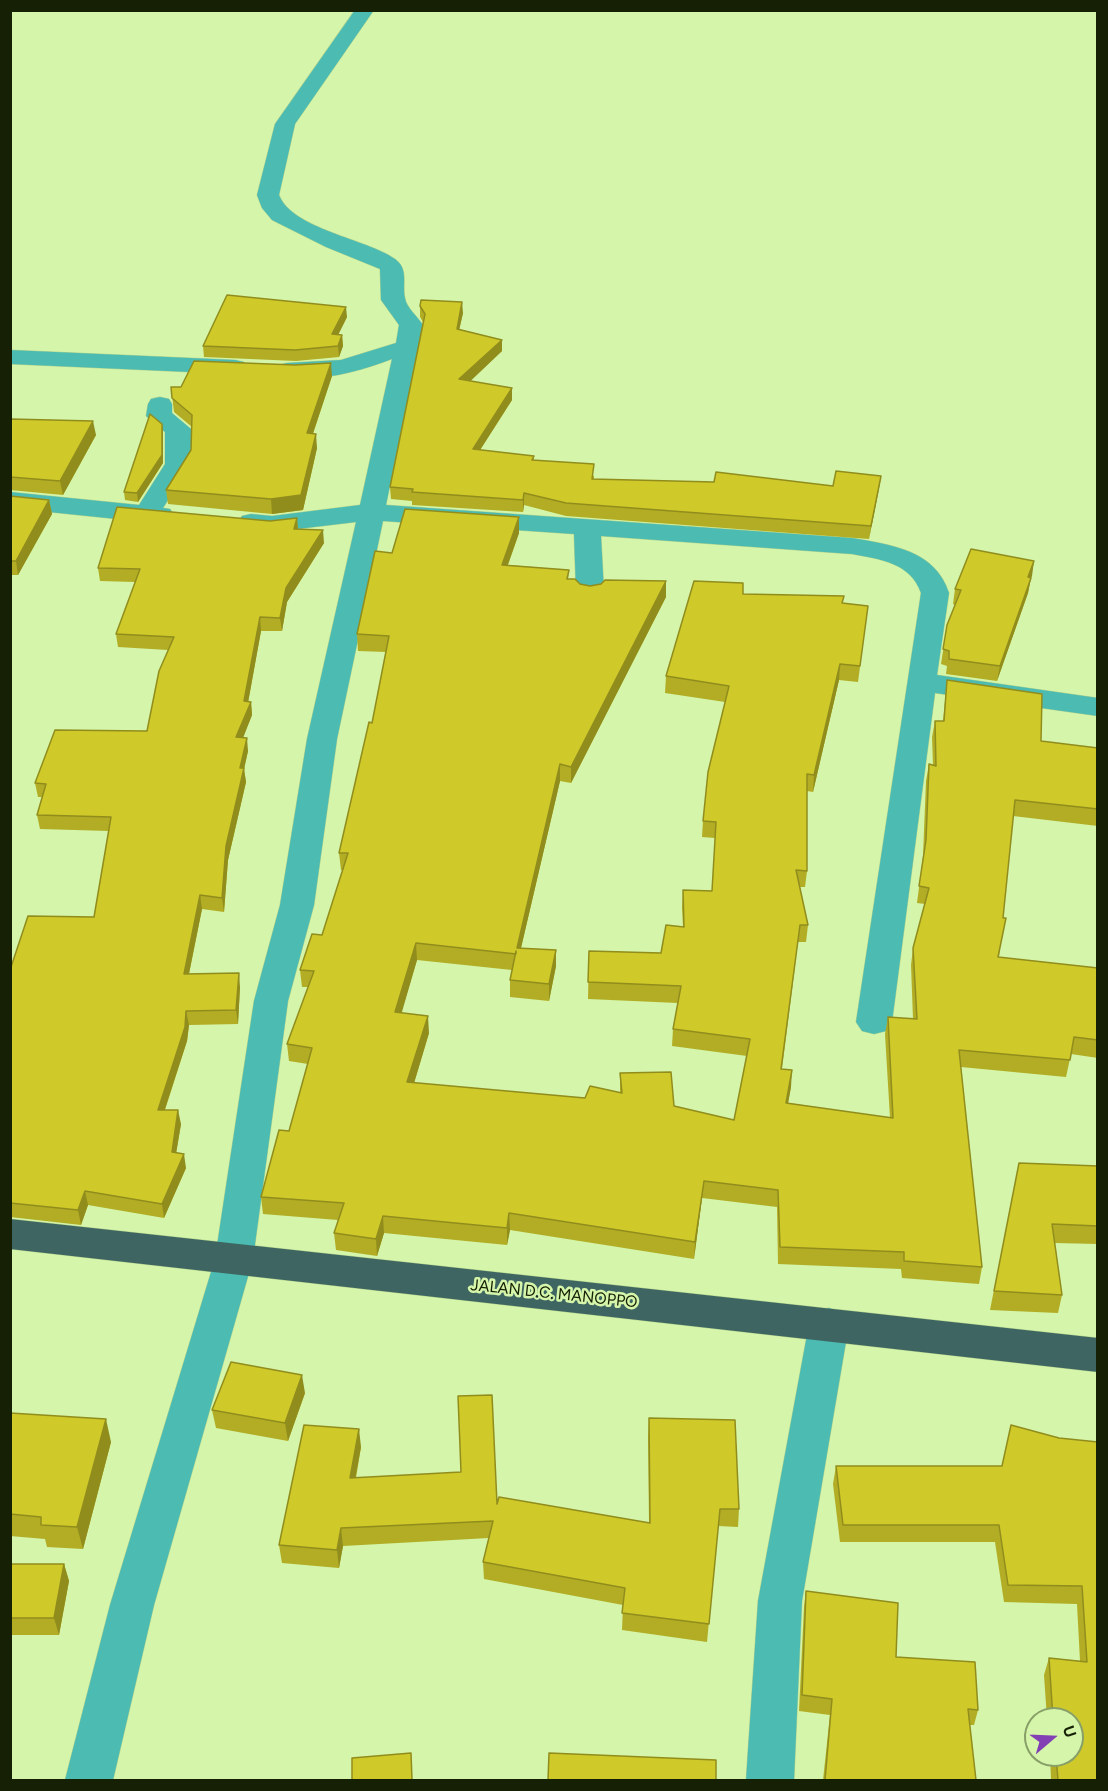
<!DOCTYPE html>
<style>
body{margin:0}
#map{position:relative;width:1108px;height:1791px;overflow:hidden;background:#d4f5aa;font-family:Figtree,sans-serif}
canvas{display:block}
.frame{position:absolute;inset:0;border:12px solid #152004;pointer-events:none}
.north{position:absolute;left:1024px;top:1707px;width:60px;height:60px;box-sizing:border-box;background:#d4f5aa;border:2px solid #88a068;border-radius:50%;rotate:71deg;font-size:16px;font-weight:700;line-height:24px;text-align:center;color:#152004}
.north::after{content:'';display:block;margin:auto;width:21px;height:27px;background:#8240b4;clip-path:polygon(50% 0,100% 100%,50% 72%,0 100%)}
</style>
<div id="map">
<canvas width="1108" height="1791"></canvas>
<div class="frame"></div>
<div class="north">U</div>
</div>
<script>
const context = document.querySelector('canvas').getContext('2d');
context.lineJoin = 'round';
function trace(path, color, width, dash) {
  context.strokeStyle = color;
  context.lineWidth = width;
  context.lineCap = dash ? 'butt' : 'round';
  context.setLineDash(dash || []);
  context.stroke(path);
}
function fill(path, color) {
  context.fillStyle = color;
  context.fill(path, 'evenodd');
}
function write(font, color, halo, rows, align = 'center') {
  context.font = font + ' Figtree,sans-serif';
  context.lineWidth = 5;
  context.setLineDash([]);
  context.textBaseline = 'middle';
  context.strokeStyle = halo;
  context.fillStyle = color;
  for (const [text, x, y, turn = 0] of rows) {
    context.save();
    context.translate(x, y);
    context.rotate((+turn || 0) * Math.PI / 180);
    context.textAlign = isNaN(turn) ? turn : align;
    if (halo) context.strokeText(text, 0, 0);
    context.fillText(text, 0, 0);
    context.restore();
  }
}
const street = new Path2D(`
 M 355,10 L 374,10 L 295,124 L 279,195 C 292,229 367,239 395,259 C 409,269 402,284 405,298 C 406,307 418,317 423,325 L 386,505 L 852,538 C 892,545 935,550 949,593 L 937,675 L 1098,698 L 1098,716 L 935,693 L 892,1022 L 886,1031 L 874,1034 L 862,1031 L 856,1022 L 921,593 C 911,563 880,559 852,554 L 601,536 L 604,592 L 600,598 L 590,600 L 580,598 L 576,592 L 574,534 L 383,521 L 337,739 L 314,905 L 288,1001 L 253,1259 L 154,1605 L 113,1780 L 65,1780 L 110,1605 L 215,1259 L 254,1001 L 280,905 L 307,739 L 356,522 L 272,532 L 242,528 L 238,522 L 242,516 L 251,514 L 272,516 L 360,505 L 392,359 C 357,372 316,384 278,375 L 275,370 L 278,365 L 287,363 L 341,360 L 396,343 L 399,325 L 381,300 L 380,269 L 326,247 L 272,220 L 262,208 L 257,195 L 275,124 Z
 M 10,350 L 235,360 L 244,362 L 247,367 L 244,372 L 235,374 L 10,364 Z
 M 160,397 L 169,399 L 172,404 L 172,413 L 191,429 L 191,464 L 163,508 L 170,509 L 174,515 L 170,521 L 146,522 L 10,508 L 10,492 L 139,505 L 165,464 L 165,432 L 146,416 L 148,404 L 151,399 Z
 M 829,1308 L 843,1313 L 849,1324 L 802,1601 L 794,1780 L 746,1780 L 758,1601 L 809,1324 L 815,1313 Z`);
const highway = new Path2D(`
 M 10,1219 L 1098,1338 L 1098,1372 L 10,1249 Z`);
trace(street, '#b5d38f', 1);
trace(highway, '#b5d38f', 1);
fill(street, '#4cbbb1');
fill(highway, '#3e6561');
fill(new Path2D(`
 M 420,306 L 463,313 L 459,329 L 502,340 L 502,351 L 470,381 L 512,388 L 512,400 L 480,450 L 534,456 L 534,460 L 594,476 L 594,479 L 833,486 L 881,476 L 879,488 L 869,539 L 566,516 L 524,505 L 523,512 L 412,505 L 412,501 L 391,499 L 390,487 L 423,322 L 420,317 Z
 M 347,317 L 338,335 L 342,335 L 343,346 L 339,357 L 296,361 L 204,357 L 203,346 Z
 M 332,376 L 313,434 L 317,448 L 303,510 L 272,514 L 168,504 L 166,490 L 191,450 L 192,427 L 174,412 L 171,387 L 181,387 Z
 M 10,419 L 96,435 L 63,495 L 10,490 Z
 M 162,424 L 163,433 L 163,463 L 138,502 L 125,500 L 124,492 Z
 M 10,496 L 49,500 L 52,514 L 18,575 L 10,575 Z
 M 297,518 L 298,529 L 324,543 L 287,602 L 282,631 L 261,631 L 248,702 L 251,702 L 252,715 L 243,737 L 248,751 L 244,769 L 246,782 L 228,860 L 224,912 L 202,909 L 189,974 L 240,987 L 238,1024 L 189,1025 L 187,1041 L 165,1110 L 181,1124 L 176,1153 L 186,1168 L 164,1218 L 88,1205 L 81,1225 L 10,1217 L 10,970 L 94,917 L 109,831 L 40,829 L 37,815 L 42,797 L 38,797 L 35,783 L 147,731 L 168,650 L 118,647 L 116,634 L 135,582 L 100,581 L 98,568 L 270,521 Z
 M 519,533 L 508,565 L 569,570 L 568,579 L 580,584 L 666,597 L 571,783 L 560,781 L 521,948 L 556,950 L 556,966 L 549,1001 L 510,997 L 510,980 L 512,970 L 417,960 L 401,1013 L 429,1033 L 414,1083 L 585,1098 L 620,1093 L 620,1073 L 674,1106 L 734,1120 L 747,1056 L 672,1046 L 673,1029 L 678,1003 L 588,999 L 589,951 L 661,953 L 683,927 L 682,907 L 683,890 L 712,891 L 715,838 L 702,837 L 703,821 L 725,702 L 665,693 L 666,676 L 743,594 L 868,606 L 858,682 L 839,680 L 813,792 L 807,791 L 807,871 L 805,887 L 800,887 L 808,925 L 806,942 L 798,942 L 782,1069 L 791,1087 L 788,1103 L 890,1118 L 885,1034 L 888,1017 L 913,1019 L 911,965 L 913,948 L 925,904 L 917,903 L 923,856 L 926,781 L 929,764 L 933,765 L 932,737 L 935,721 L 943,721 L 947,680 L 1041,741 L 1098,748 L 1098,826 L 1013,816 L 999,957 L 1098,968 L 1098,1058 L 1071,1054 L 1066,1077 L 961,1067 L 982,1267 L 979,1284 L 902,1278 L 901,1269 L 778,1264 L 777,1207 L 702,1198 L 694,1259 L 510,1230 L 507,1245 L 384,1233 L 377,1256 L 336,1250 L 334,1233 L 338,1220 L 263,1214 L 261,1197 L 289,1131 L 308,1064 L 289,1061 L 287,1044 L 308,987 L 302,987 L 300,970 L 322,935 L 343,870 L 341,870 L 339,853 L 372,723 L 386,652 L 358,651 L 357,634 L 392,553 Z
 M 1034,561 L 1028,593 L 997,681 L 946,674 L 947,666 L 941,664 L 947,625 L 955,605 L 953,604 L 955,589 Z
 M 1019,1163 L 1098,1166 L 1098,1244 L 1055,1243 L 1062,1295 L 1058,1313 L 990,1310 Z
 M 305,1393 L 288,1441 L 216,1428 L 212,1410 Z
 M 10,1413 L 111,1442 L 83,1549 L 47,1547 L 45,1539 L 10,1536 Z
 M 649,1418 L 739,1509 L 738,1527 L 718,1526 L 707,1642 L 622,1630 L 623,1605 L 484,1579 L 483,1562 L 489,1538 L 343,1546 L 339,1568 L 282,1563 L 279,1545 L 361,1447 L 356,1478 L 497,1504 L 649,1523 L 648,1436 Z
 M 1059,1438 L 1098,1442 L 1098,1780 L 1051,1780 L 1050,1755 L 1072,1755 L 1072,1719 L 1047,1719 L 1044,1675 L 1049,1658 L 1080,1661 L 1077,1604 L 1004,1602 L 995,1542 L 840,1542 L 833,1484 L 836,1466 L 1002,1466 Z
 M 10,1564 L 64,1564 L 69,1581 L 59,1635 L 10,1635 Z
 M 806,1591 L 896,1657 L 978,1710 L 974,1725 L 970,1725 L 976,1780 L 823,1780 L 830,1715 L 799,1711 L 804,1607 Z`), '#b2ad24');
fill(new Path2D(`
 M 462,302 L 463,313 L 457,340 L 457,329 Z
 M 346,307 L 347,317 L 333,345 L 332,334 Z
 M 342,335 L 343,346 L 339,357 L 338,346 Z
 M 502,340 L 502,351 L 460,391 L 459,379 Z
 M 331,363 L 332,376 L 308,448 L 307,433 Z
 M 512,388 L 512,400 L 473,461 L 473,449 Z
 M 93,421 L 96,435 L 63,495 L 60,481 Z
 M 162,424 L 163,433 L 163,463 L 138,502 L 137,493 Z
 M 316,434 L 317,448 L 303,510 L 272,514 L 271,499 Z
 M 881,476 L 879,488 L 869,539 L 871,526 Z
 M 524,493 L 524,505 L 523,512 L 523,500 Z
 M 49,500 L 52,514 L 18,575 L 16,561 Z
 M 519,517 L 519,533 L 502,581 L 502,565 Z
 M 297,518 L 298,531 L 294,529 Z
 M 323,530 L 324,543 L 287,602 L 282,631 L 280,618 L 286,588 Z
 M 1034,561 L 1032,576 L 1025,592 L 1028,577 Z
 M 1031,578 L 1028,593 L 997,681 L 1000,666 Z
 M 666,581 L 666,597 L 571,783 L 571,767 Z
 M 260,617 L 261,631 L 246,714 L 251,702 L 252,715 L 238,751 L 236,737 Z
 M 840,664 L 839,680 L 813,792 L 814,775 Z
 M 247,738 L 248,751 L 244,769 L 246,782 L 228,860 L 224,912 L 222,898 L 226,846 L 240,768 Z
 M 560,764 L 560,781 L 517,965 L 517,948 Z
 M 200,895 L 202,909 L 186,988 L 184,974 Z
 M 416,943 L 417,960 L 397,1029 L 395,1012 Z
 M 556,950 L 556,966 L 549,1001 L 549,984 Z
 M 239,973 L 240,987 L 238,1024 L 236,1010 Z
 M 186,1011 L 189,1025 L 187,1041 L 160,1124 L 158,1110 Z
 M 428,1016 L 429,1033 L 409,1100 L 407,1082 Z
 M 792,1070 L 791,1087 L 785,1120 L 786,1103 Z
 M 178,1110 L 181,1124 L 174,1166 L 172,1152 Z
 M 184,1154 L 186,1168 L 164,1218 L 162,1204 Z
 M 704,1181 L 702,1198 L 694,1259 L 695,1242 Z
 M 85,1191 L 88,1205 L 81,1225 L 78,1210 Z
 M 509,1213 L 510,1230 L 507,1245 L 507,1228 Z
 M 383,1216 L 384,1233 L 377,1256 L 376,1239 Z
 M 302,1375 L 305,1393 L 288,1441 L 285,1423 Z
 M 106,1419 L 111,1442 L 83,1549 L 77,1527 Z
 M 359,1429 L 361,1447 L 352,1496 L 350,1478 Z
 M 341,1528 L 343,1546 L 339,1568 L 337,1550 Z
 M 64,1564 L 69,1581 L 59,1635 L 54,1618 Z`), '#918d1d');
const building = new Path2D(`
 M 227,295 L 346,307 L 332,334 L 342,335 L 338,346 L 295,350 L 203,346 Z
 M 421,300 L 462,302 L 457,329 L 502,340 L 459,379 L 512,388 L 473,449 L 534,456 L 532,460 L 594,464 L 592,479 L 714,482 L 716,472 L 833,486 L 836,471 L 881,476 L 871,526 L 566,503 L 524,493 L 523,500 L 412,492 L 413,489 L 390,487 L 425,314 L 420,306 Z
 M 194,361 L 295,365 L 331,363 L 307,433 L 316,434 L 301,495 L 271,499 L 166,490 L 191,450 L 192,415 L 172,398 L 171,387 L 181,387 Z
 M 150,414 L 162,424 L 162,455 L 137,493 L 124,492 Z
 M 10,419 L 93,421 L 60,481 L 10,477 Z
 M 10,496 L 49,500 L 16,561 L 10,561 Z
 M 117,507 L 270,521 L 297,518 L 294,529 L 323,530 L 286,588 L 280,618 L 260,617 L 244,701 L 251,702 L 236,737 L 247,738 L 240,768 L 244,768 L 226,846 L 222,898 L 200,895 L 184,974 L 239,973 L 236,1010 L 186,1011 L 185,1027 L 158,1110 L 178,1110 L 172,1152 L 184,1154 L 162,1204 L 85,1191 L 78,1210 L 10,1203 L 10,970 L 28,916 L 94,917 L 111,817 L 37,815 L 46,784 L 35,783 L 55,730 L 147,731 L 159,671 L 174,637 L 116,634 L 140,569 L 98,568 Z
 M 405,509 L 519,517 L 502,565 L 569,570 L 567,579 L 575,579 L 580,584 L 590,586 L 601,584 L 605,580 L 666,581 L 571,767 L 560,764 L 517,948 L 556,950 L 549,984 L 510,980 L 516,951 L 516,954 L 416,943 L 395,1012 L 428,1016 L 407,1082 L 585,1098 L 590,1086 L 622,1093 L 620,1073 L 671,1072 L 674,1106 L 734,1120 L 750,1039 L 673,1029 L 681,986 L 588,982 L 589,951 L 661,953 L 666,925 L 684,927 L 683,890 L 712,891 L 716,822 L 703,821 L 708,772 L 729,686 L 666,676 L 694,581 L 743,583 L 743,594 L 844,596 L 842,603 L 868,606 L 860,666 L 840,664 L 814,775 L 807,774 L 807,871 L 796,870 L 808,925 L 800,925 L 781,1069 L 792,1070 L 786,1103 L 893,1118 L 888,1017 L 917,1019 L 913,948 L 929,888 L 919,886 L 926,840 L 929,764 L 936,766 L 935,721 L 944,721 L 947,680 L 1042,694 L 1041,741 L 1098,748 L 1098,809 L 1015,800 L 1003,918 L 1006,918 L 998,957 L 1098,968 L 1098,1040 L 1074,1037 L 1070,1060 L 959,1050 L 982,1267 L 904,1261 L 904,1252 L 780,1247 L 778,1190 L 704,1181 L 695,1242 L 509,1213 L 507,1228 L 383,1216 L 376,1239 L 334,1233 L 344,1203 L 261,1197 L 279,1130 L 289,1131 L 312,1048 L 287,1044 L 314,971 L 300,970 L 312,934 L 322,935 L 348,853 L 339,853 L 369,722 L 372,723 L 389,636 L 357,634 L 375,551 L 392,553 Z
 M 971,549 L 1034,561 L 1028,577 L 1031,578 L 1000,666 L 949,659 L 949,651 L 943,649 L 947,625 L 961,590 L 955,589 Z
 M 1019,1163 L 1098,1166 L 1098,1226 L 1052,1224 L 1062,1295 L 994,1291 Z
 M 231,1362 L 302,1375 L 285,1423 L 212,1410 Z
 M 492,1395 L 497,1504 L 499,1497 L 650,1523 L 649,1418 L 735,1420 L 739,1509 L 720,1509 L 709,1624 L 622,1613 L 625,1588 L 483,1562 L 493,1521 L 341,1528 L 337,1550 L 279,1545 L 304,1425 L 359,1429 L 350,1478 L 461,1472 L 458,1396 Z
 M 10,1413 L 106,1419 L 77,1527 L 41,1525 L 41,1517 L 10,1514 Z
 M 1011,1425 L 1059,1438 L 1098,1442 L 1098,1780 L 1058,1780 L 1056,1755 L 1072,1755 L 1072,1719 L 1053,1719 L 1049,1658 L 1087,1662 L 1082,1586 L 1008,1585 L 999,1525 L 843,1525 L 836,1466 L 1002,1466 Z
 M 10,1564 L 64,1564 L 54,1618 L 10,1618 Z
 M 806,1591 L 898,1603 L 896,1657 L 975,1662 L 978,1710 L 968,1709 L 976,1780 L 825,1780 L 832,1699 L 802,1695 Z
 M 411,1753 L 412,1780 L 352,1780 L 352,1758 Z
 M 549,1753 L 716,1760 L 716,1780 L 548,1780 Z`);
fill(building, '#cfc92a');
trace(building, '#918d1d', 1.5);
write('16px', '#152004', '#d4f5aa', [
 ["JALAN D.C. MANOPPO",554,1294,6]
]);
</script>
